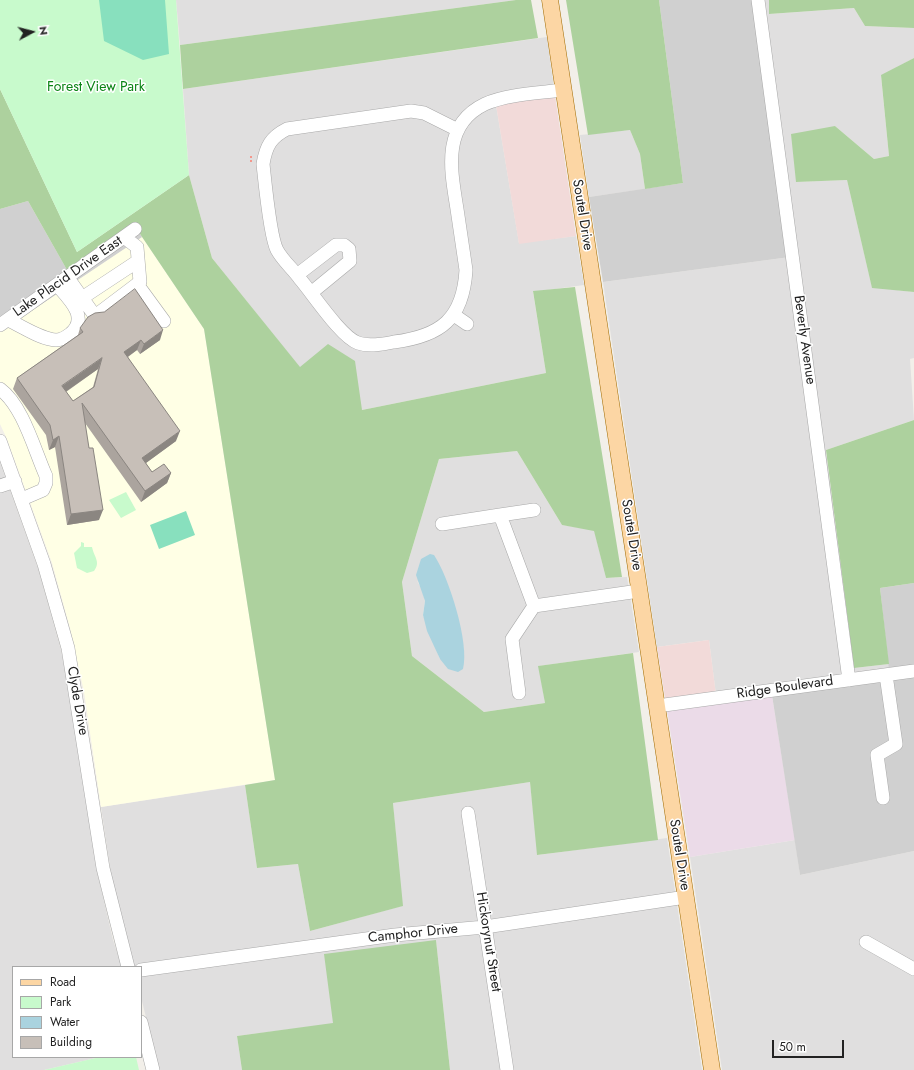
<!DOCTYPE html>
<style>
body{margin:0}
#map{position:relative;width:914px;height:1070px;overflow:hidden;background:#f2efe9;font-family:Jost,sans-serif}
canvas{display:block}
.legend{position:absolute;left:12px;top:966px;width:130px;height:92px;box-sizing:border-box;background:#fff;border:1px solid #a7a7a7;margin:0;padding:5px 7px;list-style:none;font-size:12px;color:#222}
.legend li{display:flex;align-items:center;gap:8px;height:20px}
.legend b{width:20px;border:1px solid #a7a7a7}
.north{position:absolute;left:12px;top:12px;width:40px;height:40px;-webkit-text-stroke:3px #fff;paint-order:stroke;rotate:83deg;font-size:11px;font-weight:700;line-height:16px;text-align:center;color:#222}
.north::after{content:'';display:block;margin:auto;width:14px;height:18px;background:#222;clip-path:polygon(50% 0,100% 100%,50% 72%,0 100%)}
.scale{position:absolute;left:772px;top:1040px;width:72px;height:18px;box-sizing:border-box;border:2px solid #222;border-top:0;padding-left:5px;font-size:12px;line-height:14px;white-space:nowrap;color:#222;-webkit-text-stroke:3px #fff;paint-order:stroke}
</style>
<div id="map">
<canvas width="914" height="1070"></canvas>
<ul class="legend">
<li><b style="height:5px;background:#fcd6a4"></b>Road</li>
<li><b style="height:11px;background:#c8facc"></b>Park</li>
<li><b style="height:11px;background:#aad3df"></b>Water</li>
<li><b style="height:11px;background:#c7bfb8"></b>Building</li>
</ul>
<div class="north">N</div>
<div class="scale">50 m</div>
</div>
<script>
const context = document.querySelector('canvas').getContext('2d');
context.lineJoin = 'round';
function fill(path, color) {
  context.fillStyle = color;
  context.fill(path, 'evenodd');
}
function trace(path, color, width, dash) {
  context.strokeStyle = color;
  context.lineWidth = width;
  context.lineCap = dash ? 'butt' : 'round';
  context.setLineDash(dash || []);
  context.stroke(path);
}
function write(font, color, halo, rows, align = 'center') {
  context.font = font + ' Jost,sans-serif';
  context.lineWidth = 3;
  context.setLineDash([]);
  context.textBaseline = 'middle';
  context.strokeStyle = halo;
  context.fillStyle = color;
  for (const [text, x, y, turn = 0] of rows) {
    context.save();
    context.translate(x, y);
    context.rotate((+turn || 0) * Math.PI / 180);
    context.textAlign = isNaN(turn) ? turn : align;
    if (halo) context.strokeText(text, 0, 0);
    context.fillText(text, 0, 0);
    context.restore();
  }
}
fill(new Path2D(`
 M 176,0 L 516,0 L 180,45 Z
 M 755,0 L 769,0 L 770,14 L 854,8 L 865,26 L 914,28 L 914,58 L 881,76 L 889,156 L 874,159 L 835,126 L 796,182 L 847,180 L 872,287 L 914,292 L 914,358 L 910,359 L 914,420 L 826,450 L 854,668 L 889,664 L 890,679 L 717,703 L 709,640 L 657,647 L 603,282 L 790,257 Z
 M 547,37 L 555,96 L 496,105 L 519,243 L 576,236 L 584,285 L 533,292 L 546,373 L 362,410 L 300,368 L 212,258 L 189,175 L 183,89 Z
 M 630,130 L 640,154 L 645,189 L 589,197 L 580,135 Z
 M 517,451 L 562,525 L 594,530 L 606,578 L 627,577 L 639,652 L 539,666 L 545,703 L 484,712 L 412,656 L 402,582 L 439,459 ZM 417,581 L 458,618 L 464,651 L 440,659 L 423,615 L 425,601 L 422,589 Z
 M 0,462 L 38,568 L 61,650 L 68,684 L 97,871 L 113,940 L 122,967 L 13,967 L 13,1057 L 100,1057 L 44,1070 L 0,1070 Z
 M 530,782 L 538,855 L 667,838 L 702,1070 L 450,1070 L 436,940 L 333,1024 L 237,1036 L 242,1070 L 159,1070 L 141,997 L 141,967 L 134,967 L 111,874 L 101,807 L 245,785 L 257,868 L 298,864 L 310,931 L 402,906 L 393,803 Z
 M 795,840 L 800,875 L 914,851 L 914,1070 L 722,1070 L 690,857 Z`), '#e0dfdf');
fill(new Path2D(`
 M 555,96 L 576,236 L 519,244 L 496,105 Z
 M 709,640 L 717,703 L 667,710 L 657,647 Z`), '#f2dad9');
fill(new Path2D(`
 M 772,695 L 795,840 L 690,857 L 667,710 Z`), '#ebdbe8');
fill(new Path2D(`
 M 142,237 L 204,329 L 275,780 L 101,807 L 84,692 L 70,628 L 52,563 L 7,439 L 0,424 L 0,332 Z`), '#ffffe5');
fill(new Path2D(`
 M 659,0 L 755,0 L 790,257 L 603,282 L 589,197 L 683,183 Z
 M 28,201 L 67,270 L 134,225 L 142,237 L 0,332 L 0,209 Z
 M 914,583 L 914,851 L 800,875 L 772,695 L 890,679 L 880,588 Z`), '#d0d0d0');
fill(new Path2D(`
 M 516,0 L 531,0 L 538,38 L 183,89 L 180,45 Z
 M 566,0 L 659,0 L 683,183 L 645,189 L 640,154 L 630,130 L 588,135 Z
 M 769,0 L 914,0 L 914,28 L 865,26 L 854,8 L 769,14 Z
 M 914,58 L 914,292 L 872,288 L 847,180 L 796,182 L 791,134 L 835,126 L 874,159 L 889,156 L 881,75 Z
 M 0,89 L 77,252 L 189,175 L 212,258 L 300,367 L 328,344 L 355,361 L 362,410 L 546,373 L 533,291 L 575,287 L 622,577 L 606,578 L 594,531 L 562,525 L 517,451 L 439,459 L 402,582 L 412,656 L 484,712 L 545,703 L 538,666 L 633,653 L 658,840 L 537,855 L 530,782 L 393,803 L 403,906 L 310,931 L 298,864 L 257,868 L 245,785 L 275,780 L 204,329 L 134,225 L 67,270 L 28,201 L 0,209 Z
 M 914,420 L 914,583 L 880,588 L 889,664 L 854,668 L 826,450 Z
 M 436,940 L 450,1070 L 242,1070 L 237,1036 L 333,1023 L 324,954 Z`), '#add19e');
fill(new Path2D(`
 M 0,0 L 176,0 L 189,175 L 77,252 L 0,89 Z
 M 126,492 L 136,510 L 121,518 L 109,500 Z
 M 81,542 L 84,543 L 84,547 L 92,547 C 94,557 101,562 94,571 L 87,573 L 77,568 L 74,553 L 81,546 Z
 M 100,1057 L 136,1057 L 139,1070 L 44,1070 Z`), '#c8facc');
fill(new Path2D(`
 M 99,0 L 165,0 L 169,54 L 143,60 L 104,41 Z
 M 186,511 L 195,535 L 159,549 L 150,525 Z`), '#88e0be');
fill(new Path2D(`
 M 430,554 L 434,555 C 449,577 470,644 463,669 L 458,672 L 448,669 L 440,659 L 427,631 L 423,615 L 425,601 L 416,575 L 421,559 Z`), '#aad3df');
const minor = new Path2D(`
 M 758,0 L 849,680
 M 458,130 L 424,113 L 411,111 L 287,129 C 271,137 266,146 263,164 C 265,182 270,237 277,250 C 283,261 293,269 300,279 C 313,294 341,337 358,343 C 369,347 384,344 394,342 C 441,336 463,319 466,270 C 463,249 460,229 457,209 C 451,171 441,125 485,104 C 507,94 540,93 563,90
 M 297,275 L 336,245 L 344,245 L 349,249 L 350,261 L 311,293
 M 68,278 L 95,316 L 140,282 L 137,247 L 124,237
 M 137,284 L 164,321
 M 82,298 L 138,261
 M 454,315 L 467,324
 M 8,320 C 22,326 40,339 56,340 C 61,340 66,337 70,334 C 90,318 69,299 57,285
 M 0,325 L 135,229
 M 0,389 C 23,406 34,449 46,476 L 46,483 L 43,490 L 22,499
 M 0,441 L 44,564 L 68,648 L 103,868 L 128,967
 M 0,486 L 15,481
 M 500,515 L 534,510
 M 442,524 L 500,515 L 534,606 L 639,591
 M 519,693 L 512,639 L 534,606
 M 657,706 L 914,671
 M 883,798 L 877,755 L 896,744 L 886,675
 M 468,813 L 507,1070
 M 866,942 L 914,969
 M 141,970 L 395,935 L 485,927 L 686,897
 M 141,1022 L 153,1070`);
const major = new Path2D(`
 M 550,0 L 712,1070`);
trace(minor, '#a9a9a9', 14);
trace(major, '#a06b00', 17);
trace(new Path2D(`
 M 251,156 L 251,163`), '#fa8072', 1.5, [2, 2]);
trace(minor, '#fff', 13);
trace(major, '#fcd6a4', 16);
fill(new Path2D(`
 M 80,328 L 160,340 L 140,354 L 137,350 L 128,357 L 176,441 L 146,463 L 152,472 L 171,473 L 167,483 L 141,502 L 85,423 L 99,520 L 67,525 L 55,447 L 49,450 L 46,435 L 13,389 L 17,378 L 78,335 ZM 98,369 L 93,387 L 73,401 L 66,392 Z`), '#aba49e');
fill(new Path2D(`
 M 163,330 L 160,340 L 140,354 L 144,344 Z
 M 141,340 L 137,350 L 120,362 L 124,352 Z
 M 102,358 L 98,369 L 58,397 L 62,386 Z
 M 180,431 L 176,441 L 139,468 L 142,458 Z
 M 59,436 L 55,447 L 49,450 L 53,440 Z
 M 171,473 L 167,483 L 141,502 L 145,491 Z
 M 103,510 L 99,520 L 67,525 L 71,514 Z`), '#8b8681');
const building = new Path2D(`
 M 135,289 L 163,330 L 144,344 L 141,340 L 124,352 L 180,431 L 142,458 L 152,472 L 164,464 L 171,473 L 145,491 L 82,403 L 89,448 L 93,448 L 103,510 L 71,514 L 59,436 L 53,440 L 50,425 L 17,378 L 83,332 L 80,328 L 88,317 L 95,313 L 104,312 ZM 102,358 L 94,387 L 73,401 L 62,386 Z`);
fill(building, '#c7bfb8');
trace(building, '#8b8681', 1);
write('14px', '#0c8416', '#fff', [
 ["Forest View Park",96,88]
]);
write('14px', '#222', '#fff', [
 ["Soutel Drive",582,215,81],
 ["Lake Placid Drive East",68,277,-35],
 ["Beverly Avenue",804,340,82],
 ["Soutel Drive",631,535,81],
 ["Ridge Boulevard",785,688,-8],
 ["Clyde Drive",77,701,80],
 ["Soutel Drive",679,855,81],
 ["Camphor Drive",413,934,-6],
 ["Hickorynut Street",488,942,81]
]);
</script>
